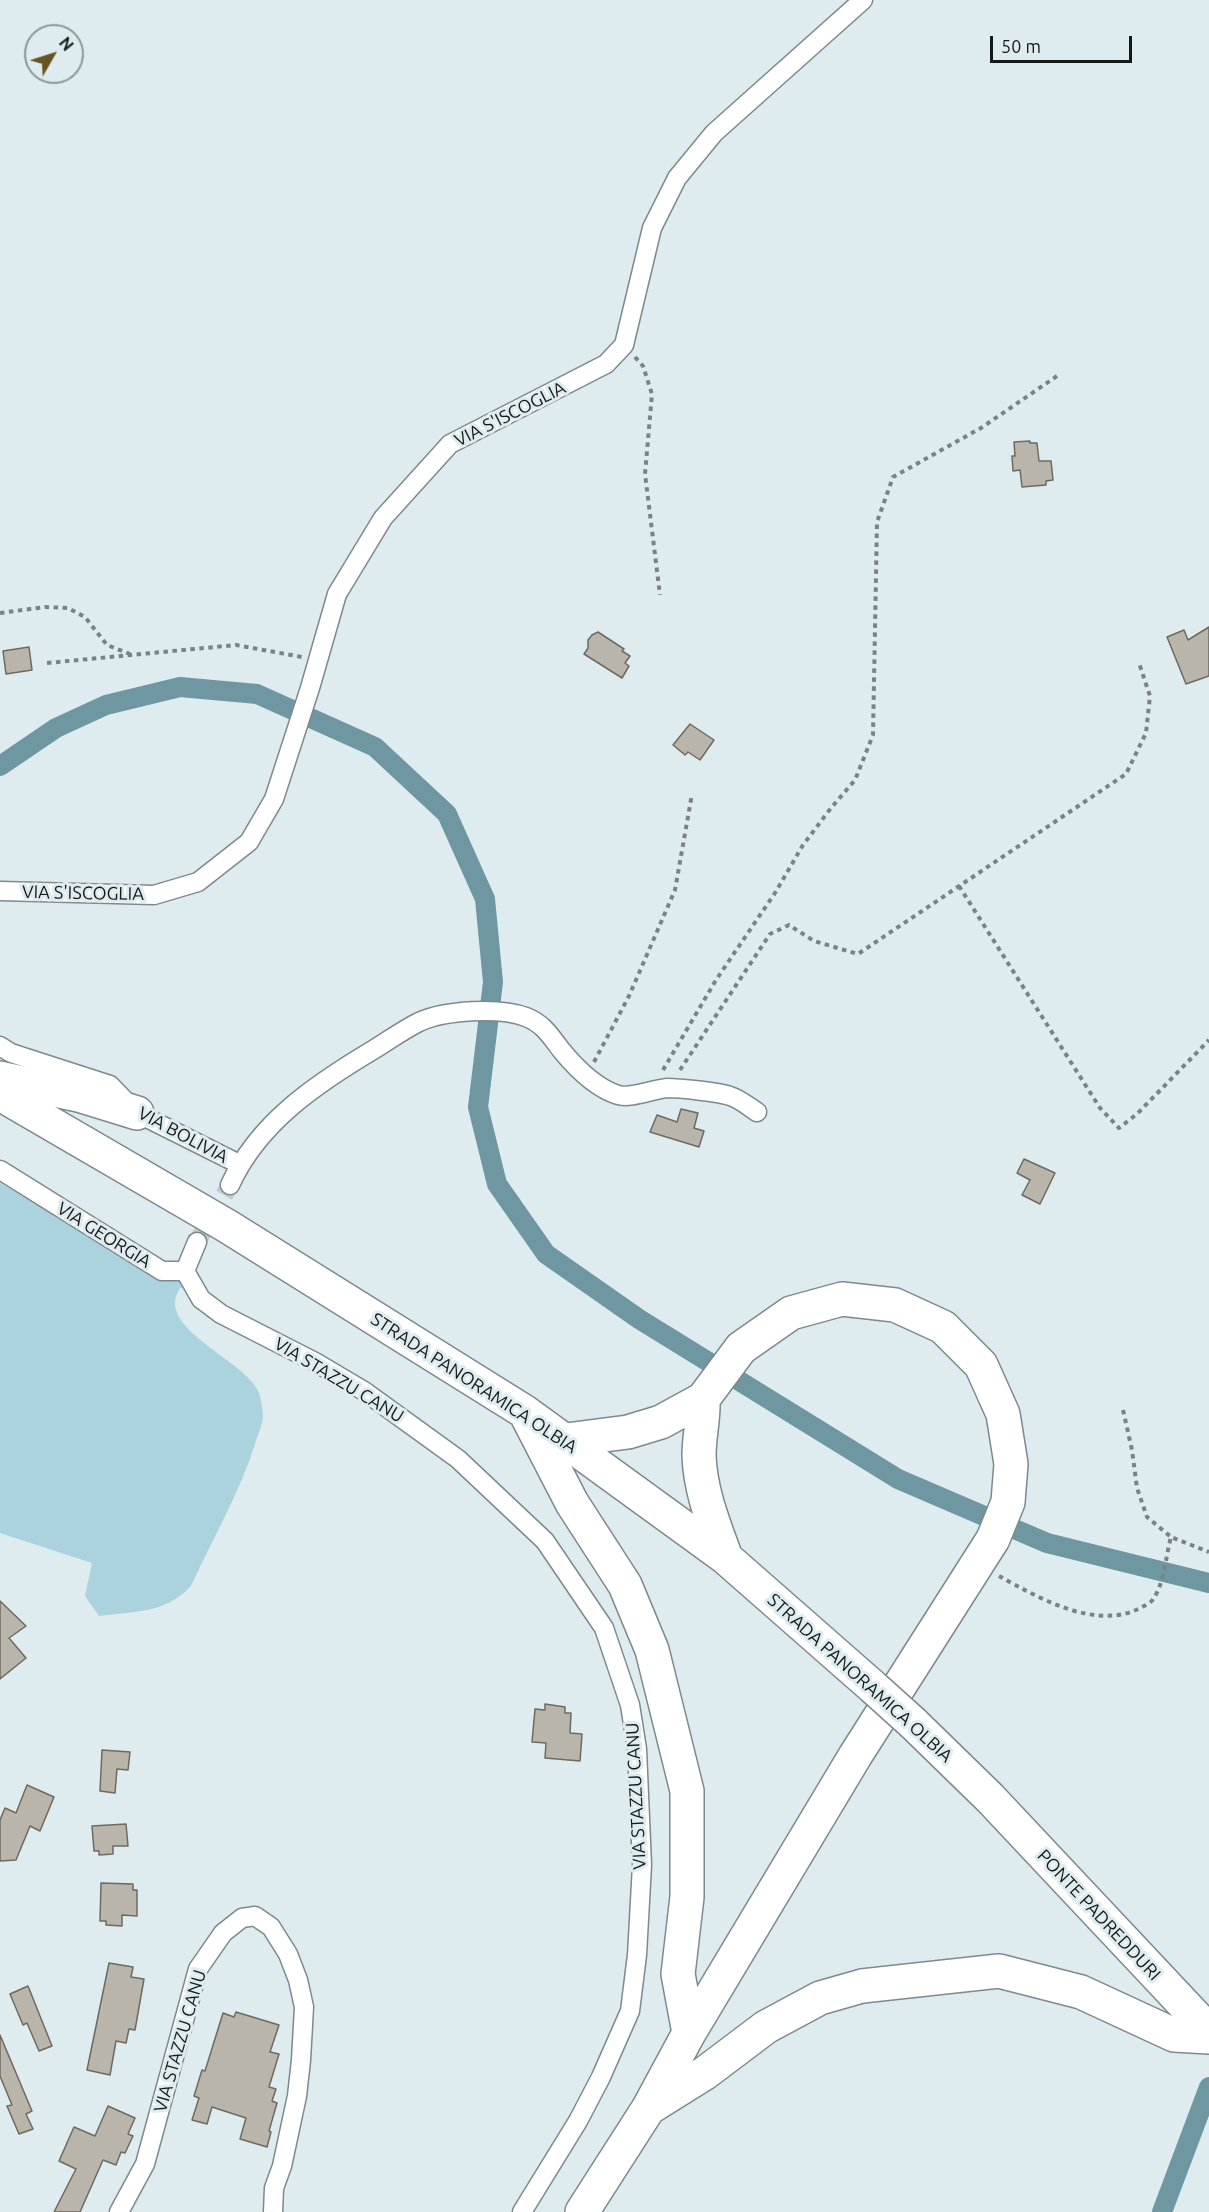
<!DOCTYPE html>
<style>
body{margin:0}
#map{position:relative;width:1209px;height:2212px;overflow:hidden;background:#dfecef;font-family:Ubuntu,sans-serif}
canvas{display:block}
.north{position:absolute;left:24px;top:24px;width:60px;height:60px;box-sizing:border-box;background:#dfecef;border:2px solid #8e989a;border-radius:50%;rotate:51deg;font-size:16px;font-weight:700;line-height:24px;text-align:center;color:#14191a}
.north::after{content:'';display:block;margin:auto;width:21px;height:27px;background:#665422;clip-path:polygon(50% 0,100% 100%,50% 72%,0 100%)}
.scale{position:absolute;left:990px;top:36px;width:142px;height:27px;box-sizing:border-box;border:3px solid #14191a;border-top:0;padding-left:8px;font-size:18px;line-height:21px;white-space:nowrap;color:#14191a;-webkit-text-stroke:4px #dfecef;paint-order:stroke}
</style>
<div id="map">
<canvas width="1209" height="2212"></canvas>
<div class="north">N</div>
<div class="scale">50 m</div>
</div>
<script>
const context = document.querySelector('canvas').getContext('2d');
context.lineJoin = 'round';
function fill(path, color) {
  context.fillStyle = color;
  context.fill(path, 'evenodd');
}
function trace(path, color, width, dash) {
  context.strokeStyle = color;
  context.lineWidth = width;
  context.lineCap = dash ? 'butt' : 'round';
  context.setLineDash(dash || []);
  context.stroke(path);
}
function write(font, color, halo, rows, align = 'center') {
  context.font = font + ' Ubuntu,sans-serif';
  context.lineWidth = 6;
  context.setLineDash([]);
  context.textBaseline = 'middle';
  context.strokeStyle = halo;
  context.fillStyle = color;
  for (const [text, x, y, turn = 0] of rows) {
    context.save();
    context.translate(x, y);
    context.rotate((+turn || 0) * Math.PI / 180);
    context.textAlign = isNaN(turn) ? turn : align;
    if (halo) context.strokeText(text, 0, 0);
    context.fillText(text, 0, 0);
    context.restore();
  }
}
fill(new Path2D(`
 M 0,1183 L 89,1235 L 174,1269 L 187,1288 L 180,1288 C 153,1328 244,1359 258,1391 C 261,1397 263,1411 263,1418 C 262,1426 257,1436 255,1444 C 240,1492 212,1540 191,1586 C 165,1614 135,1611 99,1616 L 85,1596 L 92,1563 L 0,1533 Z`), '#abd3dd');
trace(new Path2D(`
 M 0,766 L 56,728 L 106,705 L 180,687 L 257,694 L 375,747 L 447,814 L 485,899 L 493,982 L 478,1107 L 497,1184 L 546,1254 L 639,1319 L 898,1479 L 1047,1543 L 1209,1583
 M 1162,2212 L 1209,2087`), '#6e97a1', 20);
const building = new Path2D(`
 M 1030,441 L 1030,443 L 1037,443 L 1039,461 L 1051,461 L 1053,480 L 1046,481 L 1046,485 L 1022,487 L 1020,470 L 1013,471 L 1012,456 L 1015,456 L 1014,442 Z
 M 1209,627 L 1209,676 L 1186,684 L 1167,637 L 1184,630 L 1188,640 Z
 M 598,632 L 624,649 L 622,651 L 630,656 L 625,663 L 629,666 L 622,678 L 584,654 L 588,648 L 588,640 L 592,635 Z
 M 29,647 L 32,670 L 6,674 L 3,651 Z
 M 690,724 L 714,740 L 700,760 L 688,752 L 685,755 L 673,745 Z
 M 681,1109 L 698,1113 L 694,1128 L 704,1131 L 699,1147 L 650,1132 L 657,1115 L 677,1122 Z
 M 1024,1159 L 1055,1173 L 1040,1204 L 1022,1195 L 1030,1180 L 1017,1173 Z
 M 0,1601 L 26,1626 L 9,1638 L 26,1658 L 0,1679 Z
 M 545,1704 L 565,1707 L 565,1713 L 571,1713 L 570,1733 L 582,1734 L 580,1761 L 545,1758 L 546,1743 L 532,1742 L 535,1709 L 545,1710 Z
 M 102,1750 L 130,1752 L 128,1770 L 117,1769 L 115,1793 L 100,1791 Z
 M 27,1785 L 54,1797 L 40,1831 L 30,1826 L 16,1860 L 0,1861 L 0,1820 L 5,1808 L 16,1813 Z
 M 126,1824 L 128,1846 L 113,1846 L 113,1854 L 99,1855 L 99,1851 L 94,1851 L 92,1826 Z
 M 101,1883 L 133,1884 L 133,1890 L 137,1890 L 137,1916 L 122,1915 L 122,1926 L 106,1925 L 106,1921 L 100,1921 Z
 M 109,1963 L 133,1967 L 131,1977 L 144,1979 L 135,2030 L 129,2029 L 126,2043 L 116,2041 L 110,2075 L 87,2070 Z
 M 28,1986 L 52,2046 L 39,2051 L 27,2023 L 23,2025 L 10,1994 Z
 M 236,2012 L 279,2025 L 270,2052 L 279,2054 L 269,2087 L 276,2089 L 272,2101 L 277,2103 L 269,2131 L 271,2132 L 267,2147 L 240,2139 L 246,2118 L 212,2107 L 207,2124 L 192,2120 L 199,2098 L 194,2096 L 202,2070 L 205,2071 L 223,2013 L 234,2017 Z
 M 0,2035 L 32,2111 L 26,2114 L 33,2129 L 19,2134 L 7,2106 L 12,2105 L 0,2076 Z
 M 108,2106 L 135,2118 L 128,2134 L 133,2136 L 125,2153 L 121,2152 L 116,2165 L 103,2160 L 80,2212 L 54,2212 L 76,2169 L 59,2161 L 74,2127 L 95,2136 Z`);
fill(building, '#b9b5ab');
trace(building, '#6d6a60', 1.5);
trace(new Path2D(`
 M 197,1242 L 230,1185`), '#c1cccf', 18, [18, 9]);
const street = new Path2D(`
 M 0,891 L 154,895 L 198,882 L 249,842 L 274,799 L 310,688 L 337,594 L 383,518 L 450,444 L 606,364 L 624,345 L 652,228 L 677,178 L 714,133 L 863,0
 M 0,1046 L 11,1053 L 110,1085 L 137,1113 L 239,1164
 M 0,1170 L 162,1271 L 185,1271 L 197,1242
 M 230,1185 C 258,1123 316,1084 373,1050 C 388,1041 403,1030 419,1022 C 445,1010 500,1007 526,1017 C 544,1024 551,1037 562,1051 C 576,1068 596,1088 618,1095 C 630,1099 654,1089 667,1088 C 679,1088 719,1092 730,1096 C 740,1099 749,1107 757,1112
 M 185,1271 L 201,1299 L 221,1314 L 315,1362 L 364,1391 L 458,1459 L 545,1541 L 604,1628 L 630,1705 L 637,1749 L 642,1865 L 637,1955 L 630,2011 L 601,2077 L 578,2121 L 522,2212
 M 119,2212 L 145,2164 L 198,1969 L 223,1933 L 242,1918 L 255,1916 L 271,1927 L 288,1954 L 298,1980 L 304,2007 L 301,2060 L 297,2096 L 282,2166 L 274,2188 L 273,2212`);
const highway = new Path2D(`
 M 0,1078 L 82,1096 L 137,1113
 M 0,1094 L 227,1226 L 525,1412 L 726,1558 L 873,1687
 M 703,1399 C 704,1418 699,1436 699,1455 C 700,1491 714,1525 726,1558
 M 527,1416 L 572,1503 L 625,1585 L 652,1650 L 687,1791 L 687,1897 L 678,1974 L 689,2033
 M 566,1440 L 628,1432 L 661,1422 L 703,1399 L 741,1348 L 791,1313 L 842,1299 L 895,1305 L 943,1327 L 981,1365 L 1003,1414 L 1011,1464 L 1008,1502 L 993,1539 L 855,1756 L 689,2033 L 648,2109 L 582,2212
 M 913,1723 L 990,1798 L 1209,2031
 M 649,2108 L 705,2073 L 766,2027 L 820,1998 L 862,1986 L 999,1971 L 1081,1992 L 1174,2035 L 1209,2037`);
trace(street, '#7d898c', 21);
trace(highway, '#7d898c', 36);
trace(new Path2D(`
 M 635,357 L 643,366 L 652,394 L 645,474 L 660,595
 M 0,613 L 45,607 L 68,608 L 85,617 L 107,645 L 130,654
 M 47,663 L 236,645 L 302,657
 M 959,886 L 1100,1108 L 1119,1128 L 1137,1114 L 1209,1040
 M 594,1062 L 629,996 L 675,890 L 692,794
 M 663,1070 L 716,980 L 775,893 L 803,845 L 831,808 L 855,780 L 873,735 L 877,522 L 893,477 L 981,428 L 1057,376
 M 680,1070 L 770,934 L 789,925 L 814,941 L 858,954 L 1126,774 L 1146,733 L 1150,696 L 1139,663
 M 1123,1410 L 1132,1450 L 1137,1488 L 1147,1517 L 1171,1537
 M 999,1576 C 1039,1598 1097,1632 1142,1607 C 1146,1605 1151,1603 1153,1599 C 1164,1585 1166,1555 1171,1537 L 1209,1552`), '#798284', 4, [4.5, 4.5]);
trace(street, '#fff', 18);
trace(highway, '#fff', 33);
const highwayBridge = new Path2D(`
 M 873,1687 L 913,1723`);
trace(highwayBridge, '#7d898c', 36, []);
trace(highwayBridge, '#fff', 33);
write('18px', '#14191a', '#dfecef', [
 ["VIA S'ISCOGLIA",510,414,-27],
 ["VIA S'ISCOGLIA",83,893,1],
 ["VIA BOLIVIA",183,1135,28],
 ["VIA GEORGIA",104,1235,32],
 ["VIA STAZZU CANU",339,1380,31],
 ["STRADA PANORAMICA OLBIA",474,1383,33],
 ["STRADA PANORAMICA OLBIA",860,1678,42],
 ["VIA STAZZU CANU",636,1796,-93],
 ["PONTE PADREDDURI",1099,1915,47],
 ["VIA STAZZU CANU",180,2041,-74]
]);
</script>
